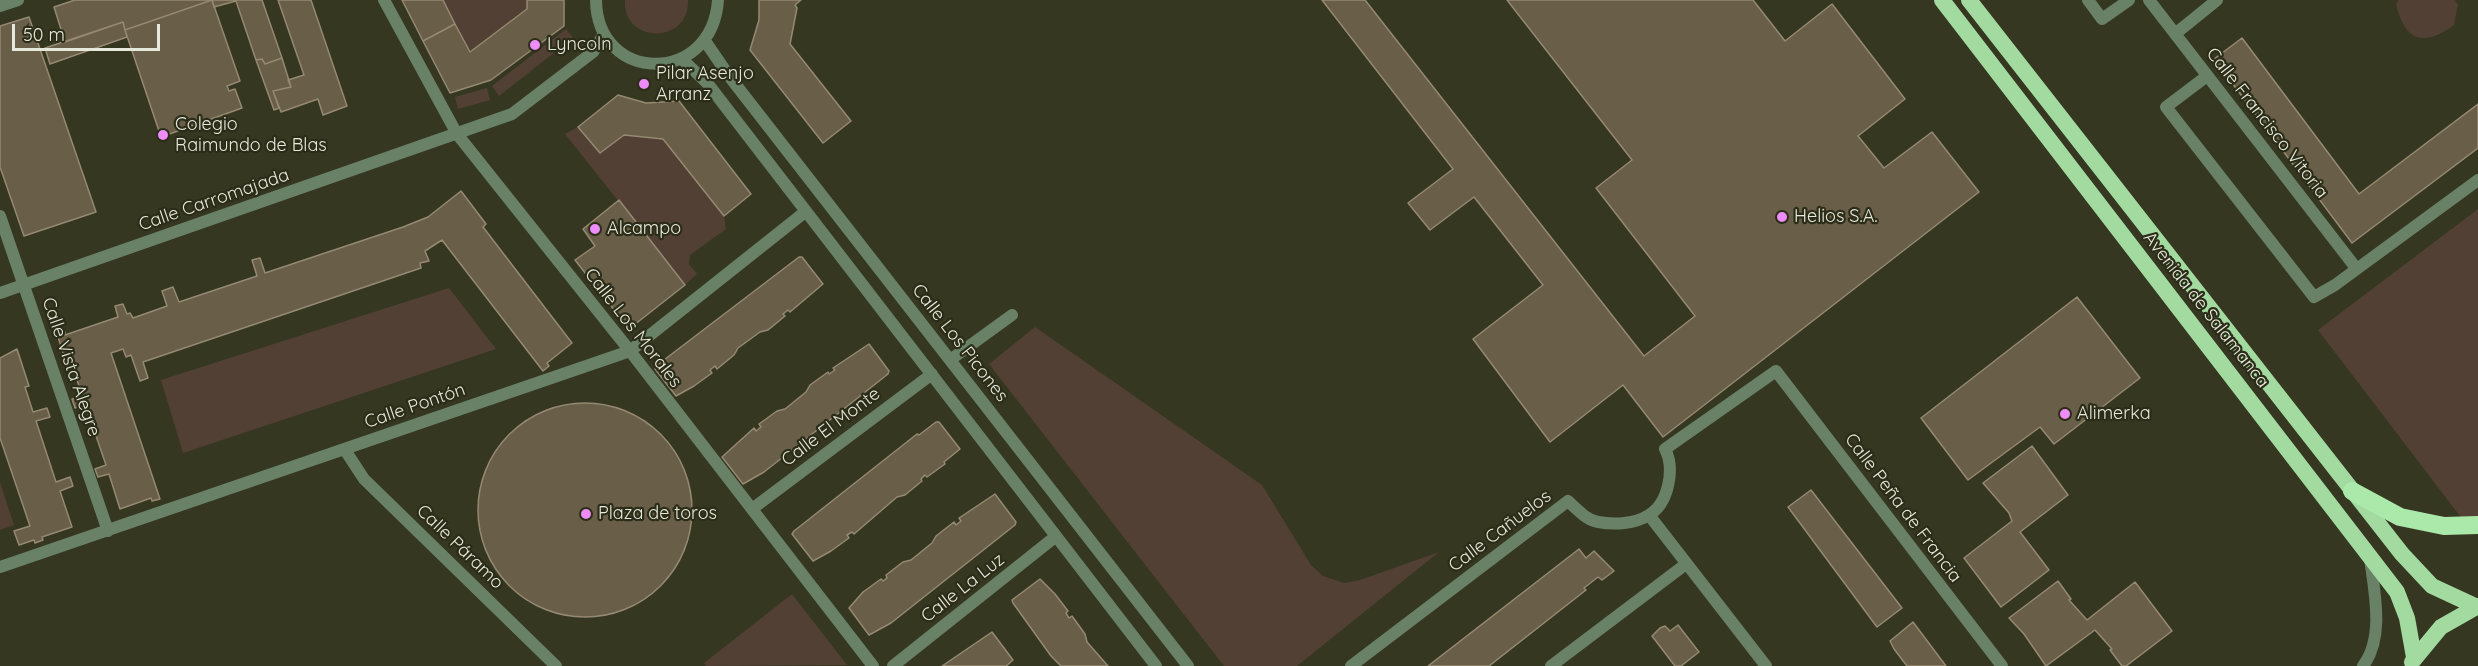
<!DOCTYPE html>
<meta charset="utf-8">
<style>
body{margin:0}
#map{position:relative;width:2478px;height:666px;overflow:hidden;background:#353721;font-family:Quicksand,sans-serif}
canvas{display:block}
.scale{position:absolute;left:12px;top:24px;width:148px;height:27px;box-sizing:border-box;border:3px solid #e6e8da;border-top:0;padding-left:8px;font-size:18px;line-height:21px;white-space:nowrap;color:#e6e8da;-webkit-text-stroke:4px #2b2d18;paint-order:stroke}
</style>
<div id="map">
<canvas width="2478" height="666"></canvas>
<div class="scale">50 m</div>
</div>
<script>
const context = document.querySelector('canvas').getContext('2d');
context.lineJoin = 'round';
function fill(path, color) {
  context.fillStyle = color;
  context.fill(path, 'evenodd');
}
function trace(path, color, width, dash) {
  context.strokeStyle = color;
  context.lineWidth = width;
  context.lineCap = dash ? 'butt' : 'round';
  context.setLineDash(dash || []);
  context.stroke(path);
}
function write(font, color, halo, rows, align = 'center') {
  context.font = font + ' Quicksand,sans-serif';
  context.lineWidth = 4.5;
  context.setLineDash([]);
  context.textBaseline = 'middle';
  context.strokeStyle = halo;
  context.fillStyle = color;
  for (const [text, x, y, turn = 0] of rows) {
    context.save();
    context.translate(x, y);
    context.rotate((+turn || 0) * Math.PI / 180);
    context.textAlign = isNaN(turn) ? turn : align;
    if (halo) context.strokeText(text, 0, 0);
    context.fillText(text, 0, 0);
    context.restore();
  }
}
fill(new Path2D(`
 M 443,0 L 527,0 L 527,9 L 470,52 Z
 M 625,0 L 688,0 C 690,45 622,44 625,0 Z
 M 2399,0 L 2455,0 L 2458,5 L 2454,25 C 2424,47 2405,42 2396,4 Z
 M 566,29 L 573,38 L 499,96 L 492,86 Z
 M 487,88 L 490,100 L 458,109 L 455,97 Z
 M 578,127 L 600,153 L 624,135 L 663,139 L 724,216 L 726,229 L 690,255 L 689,264 L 697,274 L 685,285 L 565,134 Z
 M 2478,209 L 2478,520 L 2463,520 L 2318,330 Z
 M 449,288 L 496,349 L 183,453 L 161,380 Z
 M 1035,327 L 1262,485 L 1311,565 L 1323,576 L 1344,583 L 1360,580 L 1439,552 L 1297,666 L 1224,666 L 989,364 Z
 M 0,482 L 14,525 L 0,530 Z
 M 792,594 L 847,665 L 706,666 L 704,663 Z`), '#524035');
const building = new Path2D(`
 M 75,0 L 262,0 L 282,58 L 265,64 L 262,59 L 256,60 L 236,1 L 214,7 L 212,0 L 125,30 L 123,22 L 65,42 L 54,7 Z
 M 212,0 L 240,81 L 227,86 L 229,91 L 235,89 L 242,108 L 161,137 L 125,30 Z
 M 278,0 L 311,0 L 347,106 L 323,115 L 318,99 L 281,112 L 273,91 L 291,87 L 288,80 L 304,75 Z
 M 402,0 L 443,0 L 455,24 L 423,41 Z
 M 527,0 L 564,0 L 564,26 L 491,80 L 450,93 L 423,41 L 455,24 L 470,52 L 527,9 Z
 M 759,0 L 801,0 L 795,5 L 797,8 L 790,44 L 851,121 L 823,143 L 750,50 L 759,20 Z
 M 1322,0 L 1365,0 L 1644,356 L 1695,316 L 1596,188 L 1632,160 L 1507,0 L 1753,0 L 1785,41 L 1832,4 L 1905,99 L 1858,136 L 1884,168 L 1932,132 L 1979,192 L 1663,437 L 1623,385 L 1550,442 L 1473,339 L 1543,285 L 1474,197 L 1430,230 L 1408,203 L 1453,169 Z
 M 29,17 L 96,212 L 24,236 L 0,167 L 0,26 Z
 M 123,22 L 127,37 L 50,64 L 45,48 Z
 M 2242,38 L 2359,194 L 2478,104 L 2478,148 L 2352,243 L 2214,59 Z
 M 282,58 L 291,87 L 273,91 L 279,108 L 274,110 L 256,60 L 262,59 L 265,64 Z
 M 618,95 L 646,103 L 679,101 L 751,194 L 724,216 L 663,139 L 624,135 L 600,153 L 578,127 Z
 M 461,191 L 486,224 L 483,227 L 572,343 L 547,363 L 549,366 L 543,371 L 442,240 L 425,251 L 429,261 L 420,263 L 421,268 L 143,362 L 148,378 L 140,381 L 131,355 L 126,357 L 123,349 L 111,353 L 160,499 L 152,501 L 151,498 L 120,509 L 109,474 L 98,477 L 95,469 L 106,465 L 85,404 L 75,408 L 72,399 L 82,396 L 74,370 L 69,371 L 57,334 L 65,332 L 65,335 L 118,317 L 115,306 L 123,304 L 127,314 L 130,313 L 133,318 L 167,306 L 162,291 L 173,287 L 179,302 L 257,276 L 252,260 L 260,258 L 265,273 L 403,227 L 428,217 Z
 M 619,200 L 685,285 L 634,325 L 625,324 L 575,260 L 595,246 L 583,229 Z
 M 799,257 L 802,257 L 823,284 L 790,312 L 788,310 L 783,314 L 785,316 L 768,330 L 760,332 L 738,348 L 734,355 L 717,369 L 715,366 L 710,370 L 712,373 L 694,386 L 676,396 L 655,369 L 656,366 Z
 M 2077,297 L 2140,378 L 2054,444 L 2040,427 L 1968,480 L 1921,418 Z
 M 869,344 L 889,371 L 888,374 L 764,472 L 743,484 L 722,457 L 754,428 L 756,431 L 761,427 L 759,424 L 777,411 L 785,409 L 806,392 L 810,385 L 828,372 L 829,374 L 835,370 L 833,368 Z
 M 17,349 L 29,386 L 25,387 L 33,412 L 47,408 L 50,417 L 36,421 L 56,482 L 70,477 L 73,486 L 60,491 L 72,527 L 42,537 L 43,540 L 35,543 L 34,540 L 19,545 L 14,531 L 30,526 L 0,438 L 0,358 Z
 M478 510a107 107 0 1 1 214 0a107 107 0 1 1-214 0Z
 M 936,422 L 939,422 L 960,449 L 944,462 L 945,464 L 927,477 L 925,475 L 921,479 L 922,481 L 905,495 L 897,497 L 854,534 L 852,532 L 847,535 L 849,538 L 831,551 L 813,561 L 792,534 L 794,531 L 917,434 L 919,435 Z
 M 2032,446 L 2068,495 L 2020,532 L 2049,570 L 2001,607 L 1964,558 L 2012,521 L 2009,513 L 1983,483 Z
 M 1811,490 L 1902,608 L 1877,627 L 1788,507 Z
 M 995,494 L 1016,522 L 1015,525 L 891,623 L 869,635 L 849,608 L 863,592 L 881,579 L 883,581 L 887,578 L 886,575 L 903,562 L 911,560 L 932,543 L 936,536 L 954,522 L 956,525 L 961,521 L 959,518 Z
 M 1579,549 L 1586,558 L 1594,551 L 1614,571 L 1602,580 L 1598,577 L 1584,588 L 1586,590 L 1489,666 L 1428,666 Z
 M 1040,579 L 1055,594 L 1068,611 L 1066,613 L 1069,618 L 1072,616 L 1085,634 L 1087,642 L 1108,666 L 1061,666 L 1051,656 L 1013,603 L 1012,600 Z
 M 2058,581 L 2071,599 L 2069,600 L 2087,620 L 2135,582 L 2172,631 L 2126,666 L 2122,666 L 2110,650 L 2112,649 L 2095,630 L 2046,666 L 2024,634 L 2009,618 Z
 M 1913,622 L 1946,666 L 1907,666 L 1894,649 L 1890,641 Z
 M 1678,625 L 1699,652 L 1681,666 L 1675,666 L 1652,636 L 1660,628 L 1665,626 L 1670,631 Z
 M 992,632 L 1013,660 L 1006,666 L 942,666 Z`);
fill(building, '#695e48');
trace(building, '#958972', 1.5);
trace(new Path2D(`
 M 384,0 L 457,134 L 630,351 L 873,666
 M 596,0 C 597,84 712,86 718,0
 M 2088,0 L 2102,19 L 2129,0
 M 2149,0 L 2356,268
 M 0,6 L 18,0
 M 2175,34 L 2217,0
 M 705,41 L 729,76 L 1188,666
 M 682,59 L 708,84 L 1156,666
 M 2207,76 L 2166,107 L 2314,297 L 2335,285 L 2478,180
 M 0,216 L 108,531
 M 0,293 L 512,114 L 593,52 L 604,34
 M 950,360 L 1012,315
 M 345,450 L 364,479 L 556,666
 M 752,509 L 932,374
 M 1649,515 L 1766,666
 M 0,567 L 630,351 L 805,212
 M 893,666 L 1055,537
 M 1351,666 L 1568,501 C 1577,509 1586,520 1598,522 C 1614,525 1635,524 1649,515 C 1669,503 1675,468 1665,449 L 1776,371 L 2002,666
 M 1551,666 L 1686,564`), '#688167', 12);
trace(new Path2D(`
 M 2363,666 C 2385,637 2374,591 2370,558`), '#688167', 12);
trace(new Path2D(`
 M 1942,0 L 2397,592 L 2407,618 L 2414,657
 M 1969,0 L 2402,554 L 2432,586 L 2475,606
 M 2412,662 L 2441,627 L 2478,606`), '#a2daa0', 16);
trace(new Path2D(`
 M 2352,491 L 2400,517 L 2444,526 L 2478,525`), '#abe9aa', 18);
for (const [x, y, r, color] of [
 [535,45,6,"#ed8cfa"],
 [644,84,6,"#ed8cfa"],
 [163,135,6,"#ed8cfa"],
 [1782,217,6,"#ed8cfa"],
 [595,229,6,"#ed8cfa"],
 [2065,414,6,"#ed8cfa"],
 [586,514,6,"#ed8cfa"]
]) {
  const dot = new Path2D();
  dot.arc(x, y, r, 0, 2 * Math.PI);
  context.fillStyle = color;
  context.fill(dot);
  trace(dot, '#2b2d18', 2);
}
write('18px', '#e6e8da', '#2b2d18', [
 ["Lyncoln",547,45],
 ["Pilar Asenjo",656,74],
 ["Arranz",656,95],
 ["Colegio",175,125],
 ["Raimundo de Blas",175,146],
 ["Helios S.A.",1794,217],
 ["Alcampo",607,229],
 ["Alimerka",2077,414],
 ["Plaza de toros",598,514]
], 'left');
write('18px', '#e6e8da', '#2b2d18', [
 ["Calle Francisco Vitoria",2267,123,52],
 ["Calle Carromajada",214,200,-19],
 ["Avenida de Salamanca",2206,310,52],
 ["Calle Los Morales",633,328,52],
 ["Calle Los Picones",960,343,52],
 ["Calle Vista Alegre",71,367,71],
 ["Calle Pontón",415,406,-19],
 ["Calle El Monte",831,427,-37],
 ["Calle Peña de Francia",1903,508,53],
 ["Calle Cañuelos",1500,531,-37],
 ["Calle Páramo",460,547,44],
 ["Calle La Luz",963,588,-38]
]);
</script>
